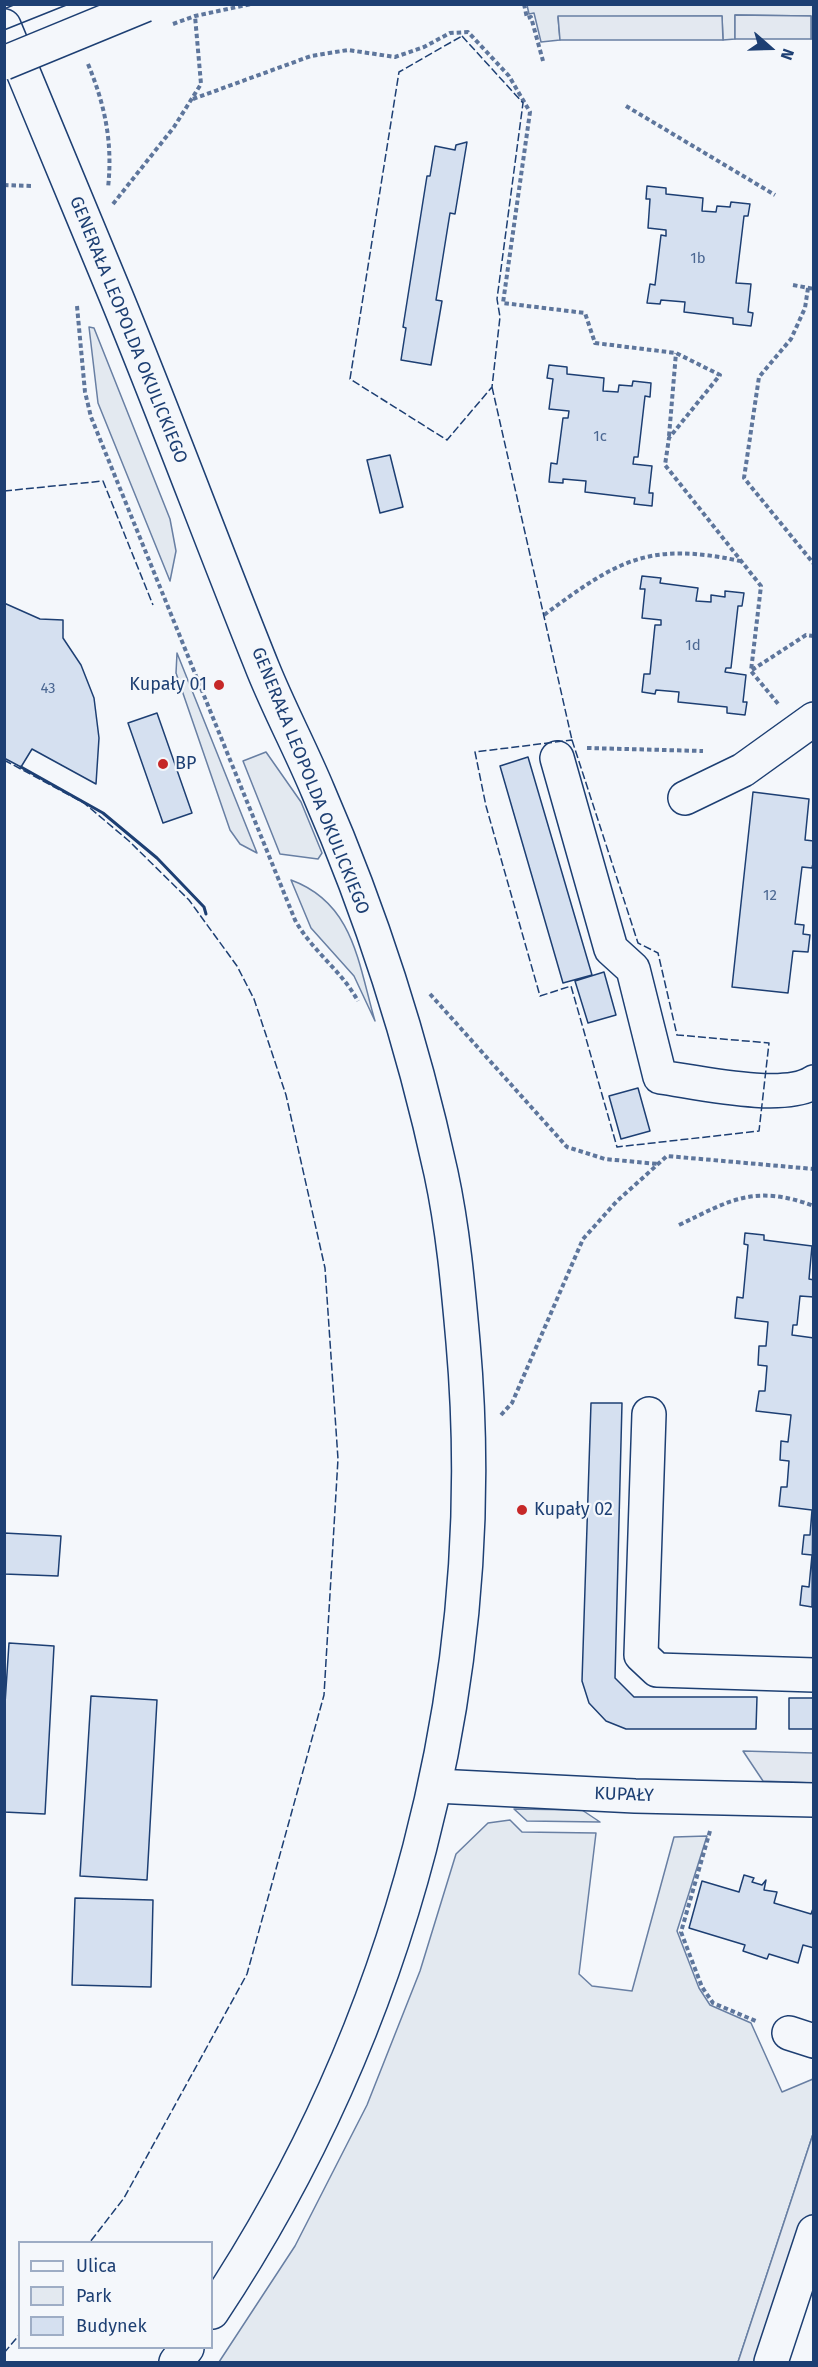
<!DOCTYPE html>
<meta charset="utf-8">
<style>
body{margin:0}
#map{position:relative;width:818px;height:2367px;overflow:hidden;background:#f4f7fb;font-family:"Fira Sans",sans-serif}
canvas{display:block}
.frame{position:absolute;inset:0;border:6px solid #1d3f73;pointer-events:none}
.legend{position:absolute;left:18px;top:2241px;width:195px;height:108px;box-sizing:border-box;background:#f4f7fb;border:2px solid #9eadc5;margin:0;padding:8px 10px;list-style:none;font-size:18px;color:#1d3f73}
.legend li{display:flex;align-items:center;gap:12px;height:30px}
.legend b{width:30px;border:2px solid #9eadc5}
.north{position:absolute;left:740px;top:18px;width:60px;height:60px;-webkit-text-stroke:4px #f4f7fb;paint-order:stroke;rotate:110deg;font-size:16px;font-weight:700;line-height:24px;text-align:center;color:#1d3f73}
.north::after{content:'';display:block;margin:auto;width:21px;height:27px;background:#1d3f73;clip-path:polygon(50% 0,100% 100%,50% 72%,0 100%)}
</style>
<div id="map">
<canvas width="818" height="2367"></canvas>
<div class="frame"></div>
<ul class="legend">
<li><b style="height:8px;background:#f4f7fb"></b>Ulica</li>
<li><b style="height:16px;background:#e3e9f0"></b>Park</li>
<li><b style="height:16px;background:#d5e0f0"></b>Budynek</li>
</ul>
<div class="north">N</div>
</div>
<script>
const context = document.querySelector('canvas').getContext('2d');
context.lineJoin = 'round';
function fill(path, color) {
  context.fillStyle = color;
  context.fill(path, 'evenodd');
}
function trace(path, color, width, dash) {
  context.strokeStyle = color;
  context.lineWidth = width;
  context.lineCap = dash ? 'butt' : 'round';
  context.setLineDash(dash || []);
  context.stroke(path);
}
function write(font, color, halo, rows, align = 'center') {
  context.font = font + ' "Fira Sans",sans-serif';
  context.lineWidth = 4.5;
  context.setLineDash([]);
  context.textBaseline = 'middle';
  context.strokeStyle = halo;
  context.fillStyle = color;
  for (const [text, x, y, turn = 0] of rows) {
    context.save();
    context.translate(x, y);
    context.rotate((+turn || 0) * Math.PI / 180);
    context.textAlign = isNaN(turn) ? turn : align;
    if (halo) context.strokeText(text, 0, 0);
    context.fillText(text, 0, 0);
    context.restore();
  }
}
const green = new Path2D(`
 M 527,5 L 813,5 L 813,39 L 811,39 L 811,16 L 735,15 L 735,39 L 723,40 L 722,16 L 558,17 L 560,40 L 541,42 L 534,13 L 529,14 Z
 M 89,327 L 94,328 L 170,519 L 176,551 L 170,581 L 98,403 Z
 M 177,653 L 257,853 L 240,844 L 230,830 L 176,673 Z
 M 266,752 L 301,802 L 322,853 L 318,859 L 280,854 L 243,761 Z
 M 291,880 C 354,903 358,963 375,1021 L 354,976 L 311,928 Z
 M 514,1809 L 582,1810 L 600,1822 L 527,1821 Z
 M 510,1820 L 522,1832 L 596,1833 L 579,1974 L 592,1986 L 632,1991 L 674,1837 L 707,1836 L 677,1931 L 699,1988 L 710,2005 L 751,2023 L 782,2092 L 813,2079 L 813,2134 L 738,2362 L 219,2362 L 295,2246 L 367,2105 L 420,1971 L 456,1854 L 488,1823 Z`);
fill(green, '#e3e9f0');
trace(green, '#687fa3', 1.5);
const parking = new Path2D(`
 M 735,15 L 811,16 L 811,39 L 735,39 Z
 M 558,16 L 722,16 L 723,40 L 560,40 Z
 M 743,1751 L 813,1753 L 813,1783 L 763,1781 Z
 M 813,2134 L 813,2216 L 765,2362 L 738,2362 Z`);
fill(parking, '#e3e8f0');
trace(parking, '#687fa3', 1.5);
const building = new Path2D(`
 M 467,142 L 455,214 L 450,213 L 436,300 L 442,301 L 431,365 L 401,360 L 406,328 L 403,327 L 427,176 L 430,176 L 435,146 L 455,150 L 456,145 Z
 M 647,186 L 666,188 L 666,194 L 703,198 L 702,211 L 716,212 L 717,206 L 730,207 L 731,202 L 750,204 L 748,216 L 744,216 L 736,283 L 751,284 L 748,312 L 753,313 L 751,326 L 733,324 L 733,318 L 684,312 L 685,302 L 661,300 L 660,304 L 647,303 L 650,284 L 655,285 L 661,235 L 666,236 L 666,230 L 648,228 L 650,199 L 646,199 Z
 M 549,365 L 567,367 L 567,374 L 604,378 L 603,391 L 618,392 L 619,385 L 632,386 L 633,381 L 651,383 L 650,397 L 645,396 L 638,457 L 634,457 L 633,464 L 652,466 L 649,493 L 653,493 L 652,506 L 634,504 L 635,498 L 585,492 L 586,481 L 563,479 L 563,483 L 549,482 L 551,463 L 557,464 L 563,418 L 568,418 L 569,411 L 549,409 L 553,379 L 547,378 Z
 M 390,455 L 403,507 L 380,513 L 367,460 Z
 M 642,576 L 661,578 L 660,583 L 698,588 L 696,601 L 711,602 L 711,595 L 725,597 L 725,591 L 744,593 L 742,606 L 738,606 L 731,668 L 726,668 L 725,672 L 746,675 L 743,702 L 747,702 L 745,715 L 727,713 L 727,707 L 678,702 L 679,692 L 656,690 L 655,694 L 642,692 L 644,674 L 650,674 L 655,625 L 661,625 L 661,620 L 642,618 L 645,589 L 640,589 Z
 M 4,603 L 40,619 L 63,620 L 63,638 L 81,665 L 94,698 L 99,738 L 96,784 L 32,749 L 21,767 L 4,758 Z
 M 157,713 L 192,813 L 163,823 L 128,723 Z
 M 528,757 L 592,975 L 563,983 L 500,766 Z
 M 753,792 L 809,799 L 805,840 L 814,841 L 814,859 L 812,868 L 802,867 L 795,924 L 804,925 L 803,934 L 810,935 L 808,952 L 793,951 L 788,993 L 732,987 Z
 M 604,972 L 616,1015 L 588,1023 L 575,981 Z
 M 638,1088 L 650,1131 L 621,1139 L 609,1096 Z
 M 745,1233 L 764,1235 L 764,1240 L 812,1246 L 809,1279 L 814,1280 L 814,1297 L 800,1296 L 797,1325 L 793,1325 L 792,1335 L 814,1338 L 812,1607 L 800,1605 L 802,1586 L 809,1587 L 812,1555 L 802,1554 L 804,1535 L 810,1535 L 812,1510 L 779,1506 L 781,1487 L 787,1487 L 789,1461 L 780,1460 L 781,1441 L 788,1442 L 791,1415 L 756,1411 L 759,1391 L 765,1391 L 767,1366 L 758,1365 L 759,1346 L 766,1346 L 768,1322 L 735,1318 L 737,1297 L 743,1298 L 748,1245 L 744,1244 Z
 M 591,1403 L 622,1403 L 615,1678 L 634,1697 L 757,1697 L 756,1729 L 626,1729 L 606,1721 L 589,1703 L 582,1681 Z
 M 4,1533 L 61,1536 L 58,1576 L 4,1574 Z
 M 9,1643 L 54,1646 L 45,1814 L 4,1812 L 4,1719 Z
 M 91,1696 L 157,1700 L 147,1880 L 80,1876 Z
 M 789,1698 L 814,1698 L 814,1729 L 789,1729 Z
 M 744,1875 L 754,1878 L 752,1882 L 762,1885 L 766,1880 L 764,1890 L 777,1892 L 774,1903 L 811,1914 L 814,1906 L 814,1948 L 803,1945 L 798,1963 L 769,1954 L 767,1959 L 743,1951 L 745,1945 L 689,1928 L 702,1881 L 739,1892 Z
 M 75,1898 L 153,1900 L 151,1987 L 72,1985 Z`);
fill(building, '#d5e0f0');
trace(building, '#1d3f73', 1.5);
const minor = new Path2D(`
 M 557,758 L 611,949 L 633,969 L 660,1077 C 697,1082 784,1102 814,1082
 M 685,798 L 743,770 L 814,719
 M 649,1414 L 641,1655 L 657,1670 L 814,1675
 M 436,1786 L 635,1796 L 814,1800
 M 789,2033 L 814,2041
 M 771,2362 L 814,2232`);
const major = new Path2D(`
 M 4,26 C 41,117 79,206 116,296 C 167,420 213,545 263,669 C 280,711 301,750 318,791 C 371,913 413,1044 441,1173 C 453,1229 458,1285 463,1342 C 493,1682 401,2028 212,2312
 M 176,2362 L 187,2348`);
trace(minor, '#1d3f73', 36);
trace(major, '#1d3f73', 36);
trace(new Path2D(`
 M 524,4 L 527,18 L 531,17 L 543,61
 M 173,24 L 195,16 L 251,4
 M 88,64 C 105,105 113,143 108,188
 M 193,99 L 311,56 L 348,50 L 395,57 L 424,47 L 450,33 L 468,32 L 509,76 L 530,112 L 503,303 L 585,313 L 595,343 L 676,353 L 720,375 L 669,438 L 665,465 L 761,586 L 751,671 L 779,705
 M 626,106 L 775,195
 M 4,185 L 34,186
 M 113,204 L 174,127 L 201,84 L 195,16
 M 793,285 L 814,289
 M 808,288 L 805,308 L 791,339 L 759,377 L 744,478 L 814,564
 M 77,306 L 85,392 L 91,417 L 295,920 C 312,951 341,970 358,1001
 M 669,436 L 676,353
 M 544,615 C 617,561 648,541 740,561
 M 752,670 L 806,635 L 814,636
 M 587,748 L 703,751
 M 430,994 L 567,1147 L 605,1159 L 658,1164
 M 679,1225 C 731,1200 754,1184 814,1206
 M 501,1415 L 512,1403 L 583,1239 L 617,1201 L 667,1156 L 814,1169
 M 710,1831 L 681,1932 L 702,1987 L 713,2003 L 758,2022`), '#5e769c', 4, [4.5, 3]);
trace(minor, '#f4f7fb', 33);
trace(major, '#f4f7fb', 33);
trace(new Path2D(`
 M 4,9 L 16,4
 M 4,30 L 69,4`), '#1d3f73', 1.5);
const minorBridge = new Path2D(`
 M 4,63 L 145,5`);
trace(minorBridge, '#1d3f73', 36, []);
trace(minorBridge, '#f4f7fb', 33);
trace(new Path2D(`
 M 462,36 L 523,103 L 497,299 L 500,317 L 492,387 L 447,440 L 350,379 L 399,72 Z
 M 492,387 L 572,740
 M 4,491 L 103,481 L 153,605
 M 572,740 L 638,943 L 658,953 L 677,1035 L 769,1043 L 759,1131 L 617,1147 L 571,986 L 540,996 L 486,806 L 475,752 Z
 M 4,760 L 84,803 L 129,841 L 189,900 L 237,966 L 254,999 L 286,1095 L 325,1268 L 338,1459 L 324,1695 L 247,1974 L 124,2198 L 90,2242
 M 4,2353 L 20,2334`), '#1d3f73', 1.5, [8, 3]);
trace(new Path2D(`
 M 21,767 L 103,813 L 157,858 L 204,907 L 206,914`), '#1d3f73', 3);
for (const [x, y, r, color] of [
 [219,685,6,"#c62828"],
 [163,764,6,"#c62828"],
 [522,1510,6,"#c62828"]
]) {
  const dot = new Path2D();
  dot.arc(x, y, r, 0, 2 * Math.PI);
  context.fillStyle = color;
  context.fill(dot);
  trace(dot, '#f4f7fb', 2);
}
write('15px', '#4b6792', null, [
 ["1b",698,259],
 ["1c",600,437],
 ["1d",693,646],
 ["43",48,689],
 ["12",770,896]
]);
write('18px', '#1d3f73', '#f4f7fb', [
 ["GENERAŁA LEOPOLDA OKULICKIEGO",128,330,68],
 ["GENERAŁA LEOPOLDA OKULICKIEGO",310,781,68],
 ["KUPAŁY",624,1795,2]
]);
write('18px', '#1d3f73', '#f4f7fb', [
 ["Kupały 01",207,685,"right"],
 ["BP",175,764],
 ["Kupały 02",534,1510]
], 'left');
</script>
